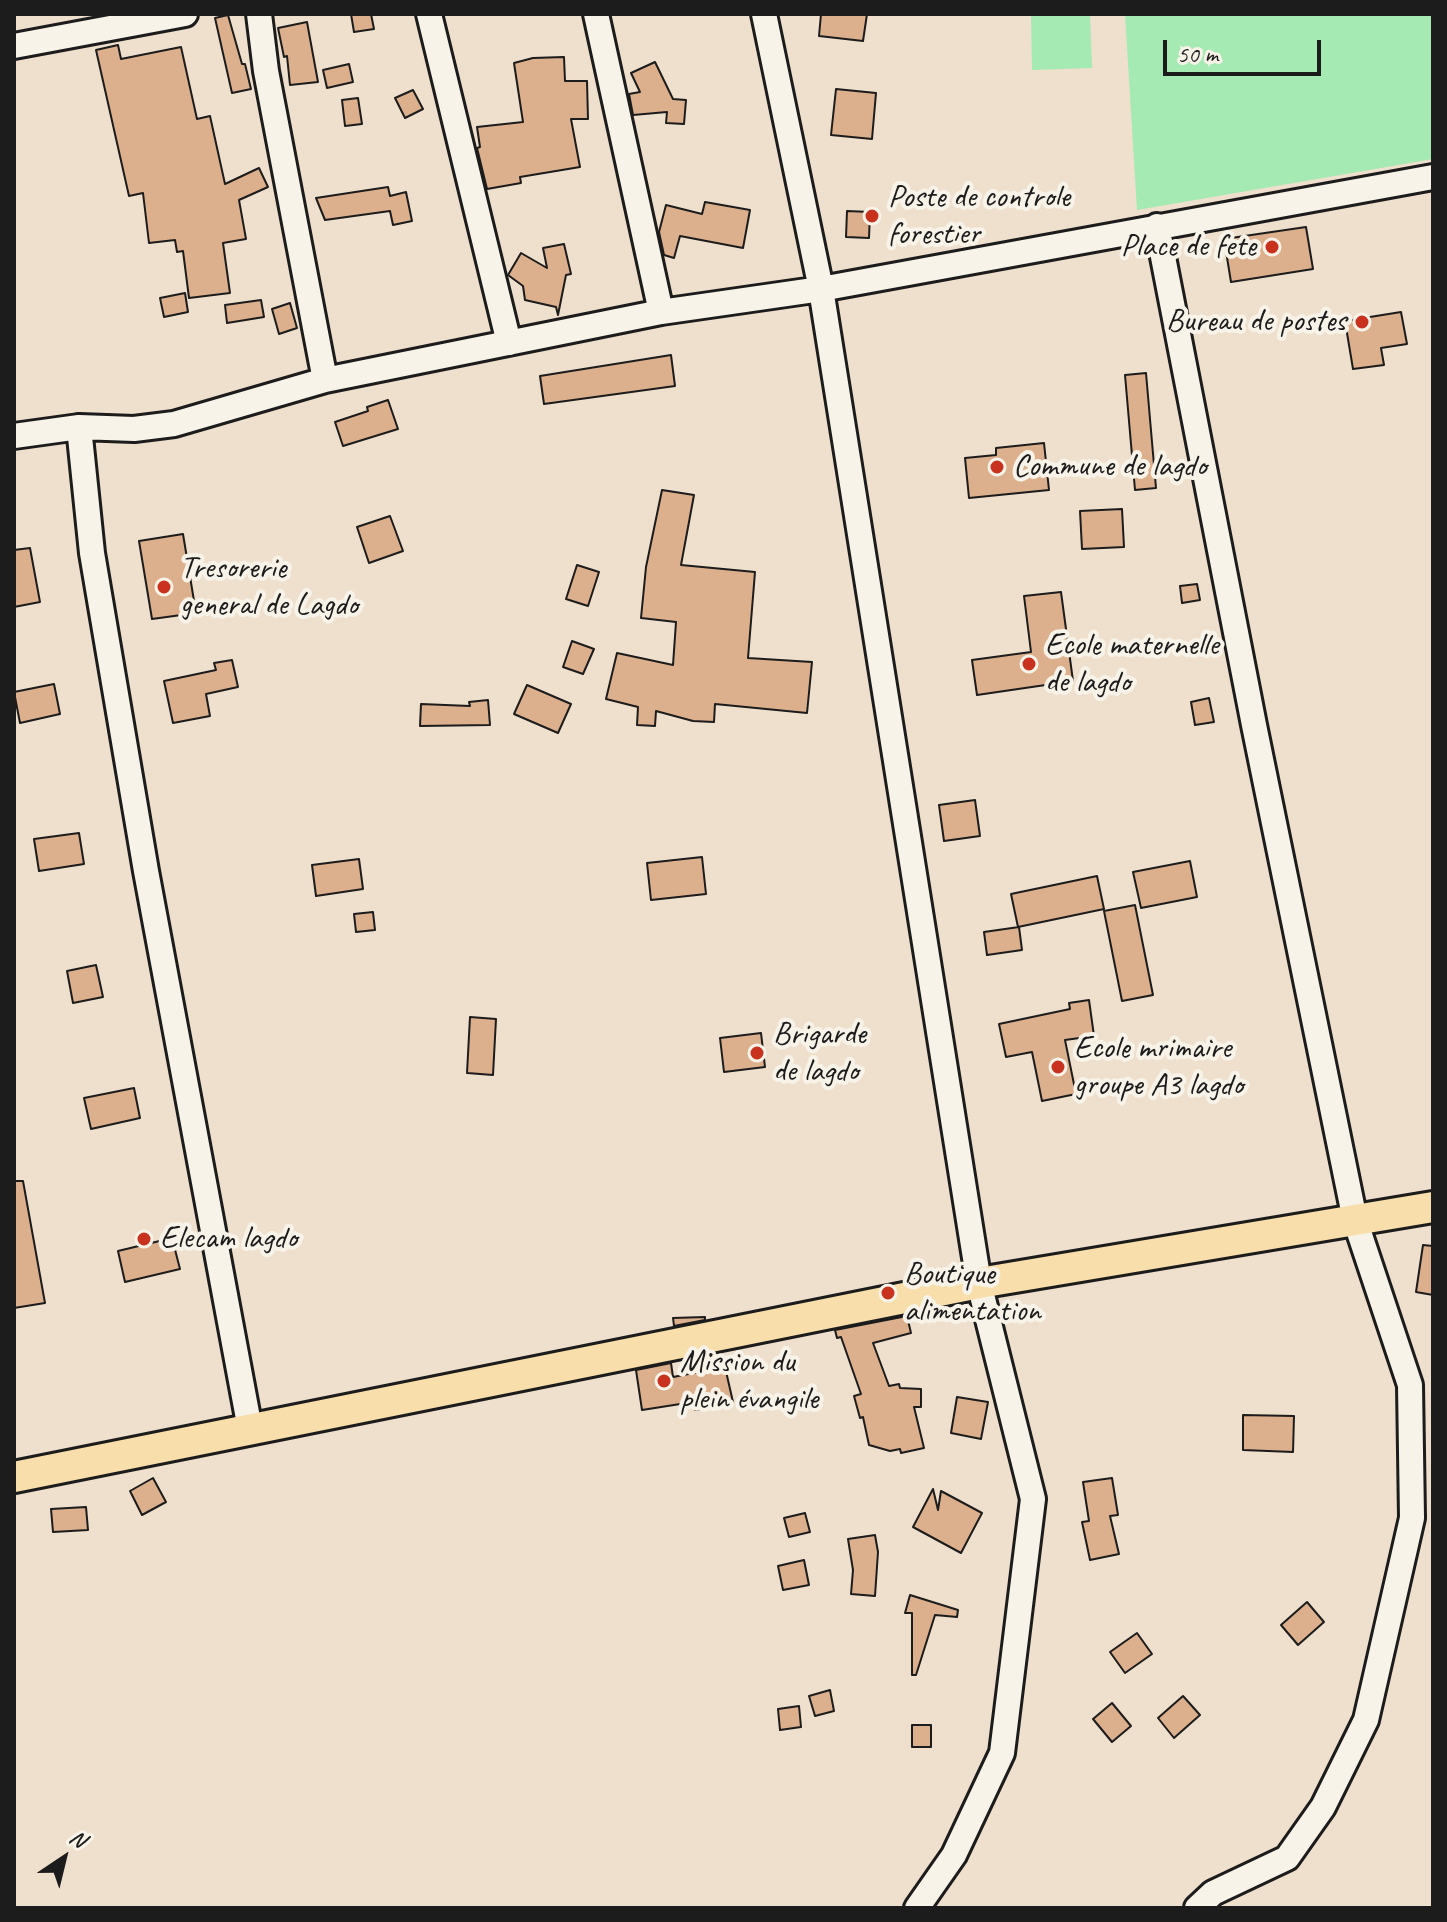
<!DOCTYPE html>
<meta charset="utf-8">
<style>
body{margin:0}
#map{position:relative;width:1447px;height:1922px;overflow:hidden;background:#efdfcd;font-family:Caveat,sans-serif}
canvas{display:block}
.frame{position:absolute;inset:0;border:16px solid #1c1c1c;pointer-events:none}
.north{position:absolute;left:24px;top:1818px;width:80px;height:80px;-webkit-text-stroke:6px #f7f3e8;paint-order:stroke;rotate:35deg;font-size:22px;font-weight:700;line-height:32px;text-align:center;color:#1c1c1c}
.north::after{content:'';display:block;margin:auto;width:28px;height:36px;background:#1c1c1c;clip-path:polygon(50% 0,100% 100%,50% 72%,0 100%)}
.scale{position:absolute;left:1163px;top:40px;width:158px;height:36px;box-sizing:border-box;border:4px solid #1c1c1c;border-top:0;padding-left:10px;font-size:24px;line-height:28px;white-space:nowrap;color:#1c1c1c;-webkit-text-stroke:6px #f7f3e8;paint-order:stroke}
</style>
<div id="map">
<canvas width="1447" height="1922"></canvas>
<div class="frame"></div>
<div class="north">N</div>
<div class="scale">50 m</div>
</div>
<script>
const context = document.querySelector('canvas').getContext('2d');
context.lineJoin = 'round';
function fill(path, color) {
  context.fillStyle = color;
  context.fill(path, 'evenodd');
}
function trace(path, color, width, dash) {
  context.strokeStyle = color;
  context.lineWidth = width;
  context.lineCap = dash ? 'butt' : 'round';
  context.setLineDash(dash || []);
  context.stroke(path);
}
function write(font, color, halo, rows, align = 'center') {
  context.font = font + ' Caveat,sans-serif';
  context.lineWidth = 8;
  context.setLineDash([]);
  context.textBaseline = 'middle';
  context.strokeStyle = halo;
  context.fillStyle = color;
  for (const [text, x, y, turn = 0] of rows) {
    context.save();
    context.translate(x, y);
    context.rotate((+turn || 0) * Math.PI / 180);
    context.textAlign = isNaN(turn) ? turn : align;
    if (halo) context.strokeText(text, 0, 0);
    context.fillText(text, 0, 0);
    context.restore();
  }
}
fill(new Path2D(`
 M 1031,14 L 1090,14 L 1092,68 L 1032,70 Z
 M 1125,14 L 1433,14 L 1433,159 L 1137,210 Z`), '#a5e9b3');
const building = new Path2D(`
 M 351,14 L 371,14 L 374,29 L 354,32 Z
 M 821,14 L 867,14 L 863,41 L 819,36 Z
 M 228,15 L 242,64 L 245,64 L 251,89 L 232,93 L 215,18 Z
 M 307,22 L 318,82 L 290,85 L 287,56 L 284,57 L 278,28 Z
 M 118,45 L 121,59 L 181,47 L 197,119 L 210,116 L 225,184 L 259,168 L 268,187 L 239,200 L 246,239 L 223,243 L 230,293 L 189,298 L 183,251 L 177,252 L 175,240 L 149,243 L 143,193 L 129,196 L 96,50 Z
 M 564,57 L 565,81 L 587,81 L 588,119 L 571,119 L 580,167 L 520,177 L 521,183 L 487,189 L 477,148 L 480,147 L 477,127 L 523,122 L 514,63 L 533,58 Z
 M 655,62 L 673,99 L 686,100 L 684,124 L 666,123 L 667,112 L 633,115 L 629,94 L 640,92 L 631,73 Z
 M 349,64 L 353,82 L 327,88 L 323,70 Z
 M 836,89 L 876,93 L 872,139 L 831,135 Z
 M 413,90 L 423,109 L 405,118 L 395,98 Z
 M 358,98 L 362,124 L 345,126 L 342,100 Z
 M 388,187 L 390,196 L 406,192 L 412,221 L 393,225 L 390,211 L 325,220 L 316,198 Z
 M 705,202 L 750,210 L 743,248 L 680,236 L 674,258 L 664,255 L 659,232 L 666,205 L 702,214 Z
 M 847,211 L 870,212 L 869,238 L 846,237 Z
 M 1306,227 L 1313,269 L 1231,282 L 1224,239 Z
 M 564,244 L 571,274 L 566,275 L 558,315 L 556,307 L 525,300 L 523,286 L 508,275 L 521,253 L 547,268 L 543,248 Z
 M 185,293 L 188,312 L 164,317 L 160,298 Z
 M 261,300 L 264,317 L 227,323 L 225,305 Z
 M 290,303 L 297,328 L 279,334 L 272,309 Z
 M 1401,312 L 1407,344 L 1381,348 L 1384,365 L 1353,369 L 1345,321 Z
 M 671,355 L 675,386 L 544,404 L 540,376 Z
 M 1146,373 L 1156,488 L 1135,490 L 1125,375 Z
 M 388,400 L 398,429 L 343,446 L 335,422 L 368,411 L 367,407 Z
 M 1044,443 L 1049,490 L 969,498 L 965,458 L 996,455 L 996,448 Z
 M 662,490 L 694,495 L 681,565 L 755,572 L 748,658 L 812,662 L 807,713 L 715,704 L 714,722 L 693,721 L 656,711 L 655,726 L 637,725 L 638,707 L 606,699 L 617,653 L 673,665 L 676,622 L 641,618 L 646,567 Z
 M 1122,509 L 1124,547 L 1082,549 L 1080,511 Z
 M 390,516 L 403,551 L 369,563 L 357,527 Z
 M 183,534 L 196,613 L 152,619 L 139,541 Z
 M 30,548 L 40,602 L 14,607 L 14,550 Z
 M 577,565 L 599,572 L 588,606 L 566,599 Z
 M 1197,584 L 1200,600 L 1182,603 L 1180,586 Z
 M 1061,592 L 1073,681 L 977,695 L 972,660 L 1031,652 L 1024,596 Z
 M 572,641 L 594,649 L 583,674 L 563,667 Z
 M 232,660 L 238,687 L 206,694 L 210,716 L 173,723 L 164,681 L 216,670 L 214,663 Z
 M 54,684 L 60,714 L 20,723 L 14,692 Z
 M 527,685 L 571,704 L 558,733 L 514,714 Z
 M 1209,698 L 1214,722 L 1195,725 L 1191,702 Z
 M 488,700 L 490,725 L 420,726 L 421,704 L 470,706 L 469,702 Z
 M 975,800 L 980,836 L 944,841 L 939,805 Z
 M 79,833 L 84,864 L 39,871 L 34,839 Z
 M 702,857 L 706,894 L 651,900 L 647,863 Z
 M 359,859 L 363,889 L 316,896 L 312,865 Z
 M 1190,861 L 1197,897 L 1141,908 L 1133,872 Z
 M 1097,876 L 1104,909 L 1018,927 L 1011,894 Z
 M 1135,905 L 1153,995 L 1122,1001 L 1104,911 Z
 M 373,912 L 375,930 L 356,932 L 354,914 Z
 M 1019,927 L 1022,950 L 987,955 L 984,932 Z
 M 96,965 L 103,997 L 73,1003 L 67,971 Z
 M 1089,1000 L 1094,1036 L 1065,1040 L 1076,1094 L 1042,1101 L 1032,1052 L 1006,1057 L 999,1024 L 1070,1009 L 1069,1003 Z
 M 470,1017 L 496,1019 L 493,1075 L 467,1073 Z
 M 761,1033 L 765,1067 L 724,1072 L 720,1038 Z
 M 134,1088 L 140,1118 L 91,1129 L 84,1098 Z
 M 14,1181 L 23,1181 L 45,1303 L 14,1308 Z
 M 172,1238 L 180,1269 L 125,1282 L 118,1251 Z
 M 1423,1245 L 1433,1246 L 1433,1295 L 1416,1292 Z
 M 907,1316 L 911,1333 L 873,1343 L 889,1386 L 899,1384 L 900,1388 L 921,1389 L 921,1407 L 914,1407 L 924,1448 L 901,1453 L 900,1449 L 890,1451 L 869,1445 L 863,1417 L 860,1418 L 854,1396 L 861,1394 L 841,1337 L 837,1338 L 835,1330 Z
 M 705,1317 L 705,1320 L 674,1326 L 673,1318 Z
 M 671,1363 L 673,1377 L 725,1367 L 733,1402 L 695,1410 L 693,1402 L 642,1410 L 636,1370 Z
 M 957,1397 L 988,1402 L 981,1439 L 951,1433 Z
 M 1243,1415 L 1294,1416 L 1293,1452 L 1243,1450 Z
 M 153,1478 L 166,1502 L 142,1515 L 130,1491 Z
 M 1112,1478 L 1118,1515 L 1110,1516 L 1119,1554 L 1090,1560 L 1082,1522 L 1089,1521 L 1083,1482 Z
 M 933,1489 L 938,1510 L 941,1491 L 982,1513 L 961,1553 L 913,1527 Z
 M 86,1507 L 88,1530 L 53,1532 L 51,1509 Z
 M 805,1513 L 810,1532 L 789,1537 L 784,1518 Z
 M 875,1535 L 878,1552 L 875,1596 L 851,1594 L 853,1570 L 848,1539 Z
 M 804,1560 L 809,1585 L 783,1590 L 778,1566 Z
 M 910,1595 L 958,1610 L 957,1617 L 935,1615 L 916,1675 L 912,1675 L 912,1613 L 905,1613 Z
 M 1307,1602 L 1324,1622 L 1298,1645 L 1281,1625 Z
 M 1137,1633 L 1152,1654 L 1125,1673 L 1110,1652 Z
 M 830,1690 L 834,1711 L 815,1716 L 809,1696 Z
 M 1183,1696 L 1200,1715 L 1174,1738 L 1158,1718 Z
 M 1112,1703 L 1131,1726 L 1112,1742 L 1093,1719 Z
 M 799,1706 L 801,1727 L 780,1730 L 778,1709 Z
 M 912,1725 L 931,1725 L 931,1747 L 912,1747 Z`);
fill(building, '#dcaf8d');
trace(building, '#1c1c1c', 2);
const minor = new Path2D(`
 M 259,14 L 266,71 L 325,380
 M 429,14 L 509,343
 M 596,14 L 661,312
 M 14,46 L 185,14
 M 1157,226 L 1254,725 L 1355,1220 L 1410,1385 L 1412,1518 L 1366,1720 L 1323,1807 L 1287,1858 L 1213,1893 L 1197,1908
 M 79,427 L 92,553 L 146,871 L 250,1429
 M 14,436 L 79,427 L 134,429 L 174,424 L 325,380 L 661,312 L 821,289 L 764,14
 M 917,1908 L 954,1855 L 1002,1753 L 1033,1499 L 979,1283 L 821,289 L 1433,177`);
const major = new Path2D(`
 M 14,1477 L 979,1283 L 1433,1207`);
trace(minor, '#1c1c1c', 30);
trace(major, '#1c1c1c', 36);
trace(minor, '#f7f3e8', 24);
trace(major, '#f8deab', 30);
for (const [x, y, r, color] of [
 [872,216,8,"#c8321e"],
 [1272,247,8,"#c8321e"],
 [1362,322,8,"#c8321e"],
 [997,467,8,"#c8321e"],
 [164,587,8,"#c8321e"],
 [1029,664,8,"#c8321e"],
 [757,1053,8,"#c8321e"],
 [1058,1067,8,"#c8321e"],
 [144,1239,8,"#c8321e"],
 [888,1293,8,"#c8321e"],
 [664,1381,8,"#c8321e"]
]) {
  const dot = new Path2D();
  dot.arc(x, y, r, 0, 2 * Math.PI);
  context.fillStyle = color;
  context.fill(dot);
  trace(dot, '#f7f3e8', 3);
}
write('32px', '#1c1c1c', '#f7f3e8', [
 ["Poste de controle",888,198],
 ["forestier",888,235],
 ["Place de fete",1256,247,"right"],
 ["Bureau de postes",1346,322,"right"],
 ["Commune de lagdo",1013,467],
 ["Tresorerie",180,569],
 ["general de Lagdo",180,606],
 ["Ecole maternelle",1045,646],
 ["de lagdo",1045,683],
 ["Brigarde",773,1035],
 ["de lagdo",773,1072],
 ["Ecole mrimaire",1074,1049],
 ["groupe A3 lagdo",1074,1086],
 ["Elecam lagdo",160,1239],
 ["Boutique",904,1275],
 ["alimentation",904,1312],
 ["Mission du",680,1363],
 ["plein évangile",680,1400]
], 'left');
</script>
